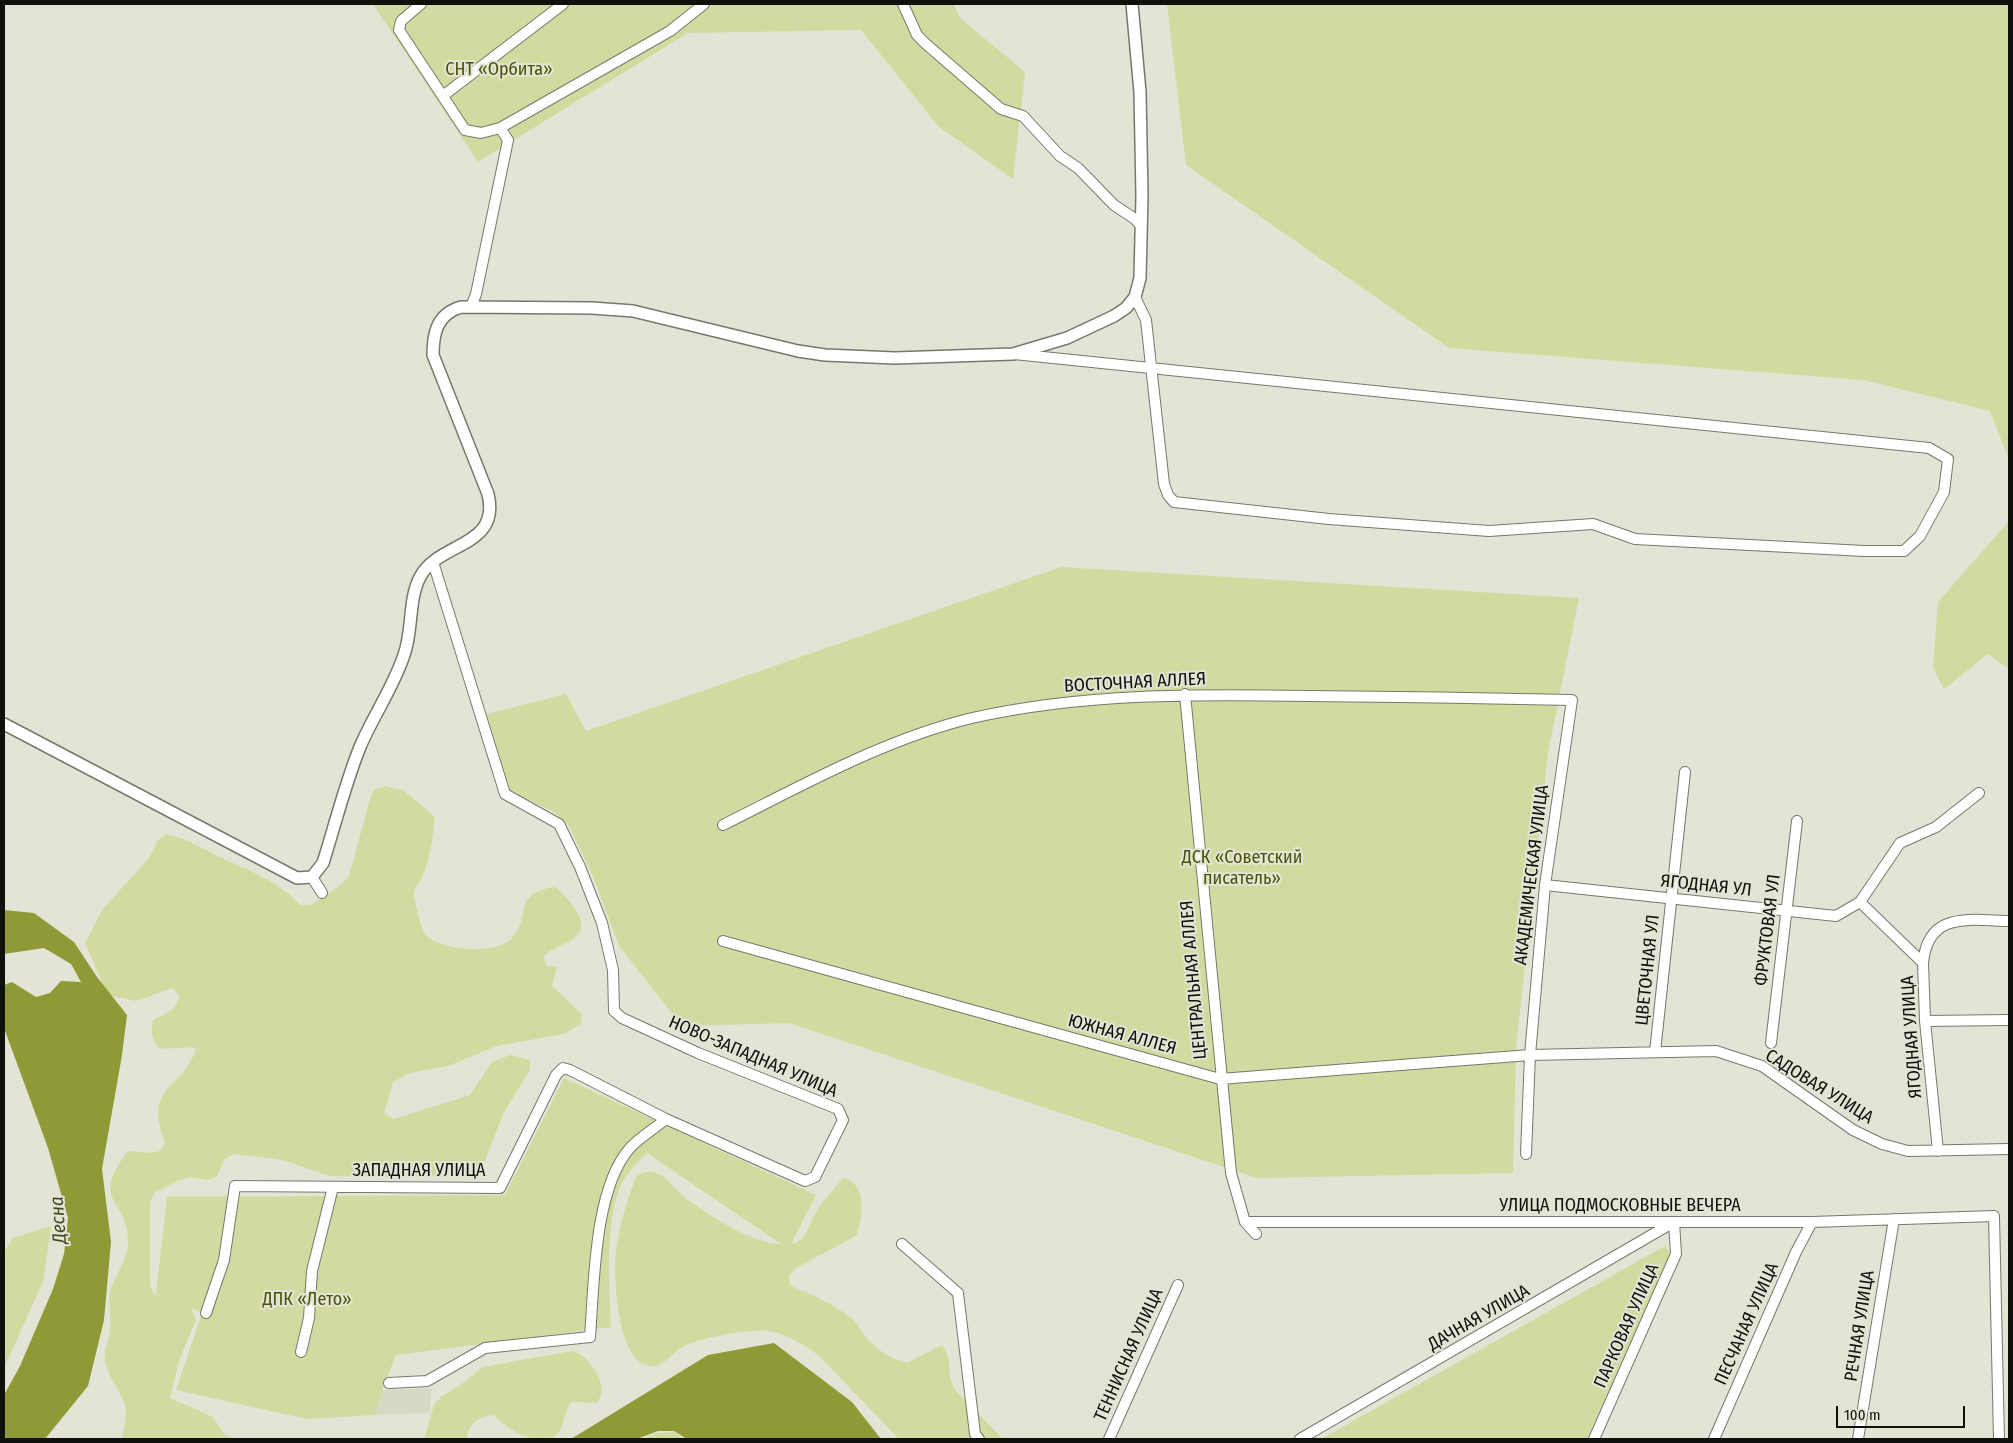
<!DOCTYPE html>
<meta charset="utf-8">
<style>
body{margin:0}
#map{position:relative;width:2013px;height:1443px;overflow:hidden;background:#e2e5d6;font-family:"Fira Sans Condensed",sans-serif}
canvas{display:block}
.frame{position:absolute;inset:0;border:5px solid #11110c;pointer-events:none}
.scale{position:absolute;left:1836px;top:1406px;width:129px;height:22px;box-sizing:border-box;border:2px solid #11110c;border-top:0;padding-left:6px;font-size:15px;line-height:18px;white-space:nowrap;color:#11110c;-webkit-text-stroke:4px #e2e5d6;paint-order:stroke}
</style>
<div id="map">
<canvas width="2013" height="1443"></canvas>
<div class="frame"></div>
<div class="scale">100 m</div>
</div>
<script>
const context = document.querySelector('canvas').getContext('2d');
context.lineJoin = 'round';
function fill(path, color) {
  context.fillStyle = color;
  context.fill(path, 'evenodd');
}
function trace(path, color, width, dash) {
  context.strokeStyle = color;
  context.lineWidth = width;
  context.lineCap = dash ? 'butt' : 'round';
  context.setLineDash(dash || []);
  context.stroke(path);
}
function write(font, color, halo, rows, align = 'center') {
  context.font = font + ' "Fira Sans Condensed",sans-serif';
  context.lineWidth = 4;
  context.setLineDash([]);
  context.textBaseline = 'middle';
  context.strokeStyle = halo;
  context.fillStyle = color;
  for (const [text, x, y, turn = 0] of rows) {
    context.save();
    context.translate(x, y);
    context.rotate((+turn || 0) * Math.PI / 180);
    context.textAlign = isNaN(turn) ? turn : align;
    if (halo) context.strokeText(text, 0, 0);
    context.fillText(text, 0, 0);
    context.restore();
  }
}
fill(new Path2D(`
 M 432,1388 L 429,1413 L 375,1415 L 382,1390 Z`), '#d6dac4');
fill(new Path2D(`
 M 373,4 L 954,4 L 960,18 L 1025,72 L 1013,179 L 939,127 L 861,30 L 688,33 L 478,162 Z
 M 1167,4 L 2009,4 L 2009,460 L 1990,411 L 1864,380 L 1449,348 L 1186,165 Z
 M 2009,521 L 2009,669 L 1988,654 L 1944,689 L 1933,668 L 1938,602 Z
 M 1061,567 L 1579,598 L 1548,753 L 1516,1048 L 1513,1173 L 1257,1178 L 789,1023 L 682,1026 L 619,946 L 594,879 L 569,826 L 554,812 L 510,791 L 487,714 L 566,694 L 586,731 Z
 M 384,786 L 403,790 L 434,816 C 435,831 429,861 423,875 C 421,881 415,887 414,892 C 413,896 422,930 424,933 C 438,951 493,955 510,940 C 533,919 510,893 555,887 C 566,896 592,922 577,936 C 569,944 553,946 543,957 L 547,966 L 557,967 L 552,986 L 582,1014 L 581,1024 L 564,1034 L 497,1046 L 448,1066 L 410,1073 L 393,1082 L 384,1113 L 394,1119 L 470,1095 L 492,1062 L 510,1055 L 530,1060 L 530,1070 L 504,1112 L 486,1158 L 481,1167 L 474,1172 L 416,1177 L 329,1176 L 283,1160 L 235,1154 L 225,1158 L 217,1176 L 208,1180 L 189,1177 L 180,1180 L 154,1193 L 150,1203 L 150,1285 L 153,1293 L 169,1299 L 156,1293 L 167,1197 L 505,1195 L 564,1078 L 816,1195 L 791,1244 L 798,1242 L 805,1235 L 818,1208 L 843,1178 C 867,1183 864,1217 856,1236 L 796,1268 L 789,1275 L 790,1285 C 811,1295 833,1303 851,1318 C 858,1323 860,1330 865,1336 C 876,1350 890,1358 907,1363 L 942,1345 C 953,1358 946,1375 955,1390 L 1003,1439 L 899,1439 L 820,1357 C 806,1345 787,1334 769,1331 C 753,1328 695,1338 681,1348 C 671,1354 662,1369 649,1366 C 617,1360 613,1277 616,1252 C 619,1226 627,1199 637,1175 C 644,1173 649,1170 656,1173 C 667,1176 673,1188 682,1195 C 706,1214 750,1243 781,1244 L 647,1153 C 640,1160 632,1168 626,1176 C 603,1209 610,1288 611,1327 L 396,1355 L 382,1390 L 375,1415 L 307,1419 L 176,1390 L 202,1313 L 191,1308 L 196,1320 L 180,1358 L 170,1398 L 213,1417 L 224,1434 L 234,1439 L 122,1439 C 123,1429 128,1415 125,1405 C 120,1390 107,1376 105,1360 C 104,1349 109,1340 110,1330 C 112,1316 107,1301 111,1288 C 116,1274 127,1260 128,1245 C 131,1199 87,1204 128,1151 L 149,1153 L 160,1151 L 165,1143 C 143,1083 182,1092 196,1049 C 184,1045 172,1050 159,1048 C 152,1039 150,1032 153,1020 C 166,1013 177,1011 179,995 L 172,988 L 136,1001 L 112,996 L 105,989 L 85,943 L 103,909 L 149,858 L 158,840 L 166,834 C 186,838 202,848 220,857 C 249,871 278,880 300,905 L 310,905 L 327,895 L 343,883 L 349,876 L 370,799 L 374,790 Z
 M 51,1226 L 43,1282 L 4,1368 L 4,1252 L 13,1238 Z
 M 1665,1246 L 1671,1254 L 1587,1439 L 1321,1439 Z
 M 572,1351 C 589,1354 613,1389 596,1403 L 572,1402 C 562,1413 566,1428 554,1437 C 530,1443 510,1432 494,1415 C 478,1417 469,1423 467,1439 L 424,1439 L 434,1405 L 441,1397 L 459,1386 L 483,1367 Z
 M 674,1432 L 684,1439 L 642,1439 L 658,1433 Z`), '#d2db9f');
fill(new Path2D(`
 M 4,910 L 34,913 L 74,942 L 97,977 L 127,1015 L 122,1055 L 102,1169 L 111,1242 L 104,1320 L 88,1386 L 45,1439 L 4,1439 L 4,1395 L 20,1366 L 53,1289 L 64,1254 L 68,1218 L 48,1148 L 4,1028 L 4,985 L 12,982 L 36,997 L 50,993 L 61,981 L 81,982 L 71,964 L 44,948 L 4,954 Z
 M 774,1343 L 852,1402 L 881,1439 L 687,1439 L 674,1431 L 658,1431 L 637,1439 L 571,1439 L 708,1355 Z`), '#8f9a37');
const minor = new Path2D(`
 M 421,4 L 401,21 L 399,30 L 465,130 L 481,133 L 500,128 L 670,31 L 704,4
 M 903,4 L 917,35 L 926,44 L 1001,109 L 1023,116 L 1060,156 L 1078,168 L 1114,205 L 1135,219 L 1141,226
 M 444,95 L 563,4
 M 471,307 L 476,294 L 508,140 L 500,128
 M 1014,354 C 1319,385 1624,416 1929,448 L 1948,459 L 1944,492 L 1920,536 L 1904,551 L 1864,551 L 1635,539 L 1593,524 L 1489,531 L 1329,519 L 1174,502 L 1168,495 L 1164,484 L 1146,320 L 1135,297
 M 1185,694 L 1231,1173 L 1245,1222 L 1256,1234
 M 723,825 C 803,785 885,739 972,718 C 1083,693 1196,694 1309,696 C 1397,697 1484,698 1572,700 L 1545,885 L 1530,1055 L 1526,1154
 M 312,877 L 322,893
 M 1545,885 L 1836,916 L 1860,902
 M 723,941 L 1220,1079 L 1530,1055 L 1716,1051 L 1762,1066 L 1853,1130 L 1882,1144 L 1908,1151 L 2009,1149
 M 1923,963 C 1928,911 1969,920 2009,921
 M 1925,1021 L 2009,1020
 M 1771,1043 L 1797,821
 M 1655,1052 L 1685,772
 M 1938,1151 L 1925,1021 L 1923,963 L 1860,902 L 1900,843 L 1936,827 L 1979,793
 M 1245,1222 L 1812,1222 L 1994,1216 L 1999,1439
 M 902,1244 L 958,1293 L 975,1434 L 979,1439
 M 206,1313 L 224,1260 L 235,1186 L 500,1188 L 556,1075 L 563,1068 L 570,1070 L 666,1119 L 805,1181 L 815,1177 L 843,1120 L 838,1109 L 698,1053 L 622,1018 L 614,1011 L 613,970 L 602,923 L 580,867 L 559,824 L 505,794 L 433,562
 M 301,1352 L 309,1318 L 312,1271 L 333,1187
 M 389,1383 L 427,1381 L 485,1348 L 590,1337 C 594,1285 594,1188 630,1148 C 640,1137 654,1129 666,1119
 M 1109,1439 L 1178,1285
 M 1300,1439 L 1674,1222 L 1676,1254 L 1594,1439
 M 1714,1439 L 1796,1252 L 1812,1222
 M 1858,1439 L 1894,1219`);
const tertiary = new Path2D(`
 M 4,724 L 297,878 L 312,877 L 323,863 C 335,825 345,784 360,747 C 373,716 393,688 404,655 C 413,631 408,600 420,577 C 439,541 501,548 488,494 L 433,355 C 433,333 437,314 461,307 L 592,308 L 633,311 L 798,351 L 825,355 L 895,358 L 1013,354 L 1067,338 L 1114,316 L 1126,308 L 1135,297 L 1140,278 L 1142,196 L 1140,92 L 1132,4`);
trace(minor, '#76786b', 12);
trace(tertiary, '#76786b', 14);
trace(minor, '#fff', 10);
trace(tertiary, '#fff', 11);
write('18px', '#4b5206', '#e2e5d6', [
 ["СНТ «Орбита»",499,70],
 ["ДСК «Советский",1242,858],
 ["писатель»",1242,879],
 ["ДПК «Лето»",307,1300]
]);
write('18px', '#11110c', '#e2e5d6', [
 ["ВОСТОЧНАЯ АЛЛЕЯ",1135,683,-3],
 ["АКАДЕМИЧЕСКАЯ УЛИЦА",1532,875,-83],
 ["ЯГОДНАЯ УЛ",1706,886,6],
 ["ФРУКТОВАЯ УЛ",1768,930,-83],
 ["ЦВЕТОЧНАЯ УЛ",1648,970,-84],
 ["ЦЕНТРАЛЬНАЯ АЛЛЕЯ",1194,980,-95],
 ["ЮЖНАЯ АЛЛЕЯ",1122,1035,15],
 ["ЯГОДНАЯ УЛИЦА",1912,1037,-94],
 ["НОВО-ЗАПАДНАЯ УЛИЦА",753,1057,23],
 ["САДОВАЯ УЛИЦА",1819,1087,32],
 ["ЗАПАДНАЯ УЛИЦА",419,1171],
 ["УЛИЦА ПОДМОСКОВНЫЕ ВЕЧЕРА",1620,1206],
 ["ДАЧНАЯ УЛИЦА",1479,1318,-30],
 ["ПЕСЧАНАЯ УЛИЦА",1747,1324,-66],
 ["ПАРКОВАЯ УЛИЦА",1627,1326,-66],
 ["РЕЧНАЯ УЛИЦА",1860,1326,-81],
 ["ТЕННИСНАЯ УЛИЦА",1129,1355,-66]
]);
write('italic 19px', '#434820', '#e2e5d6', [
 ["Десна",59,1220,-94]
]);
</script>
